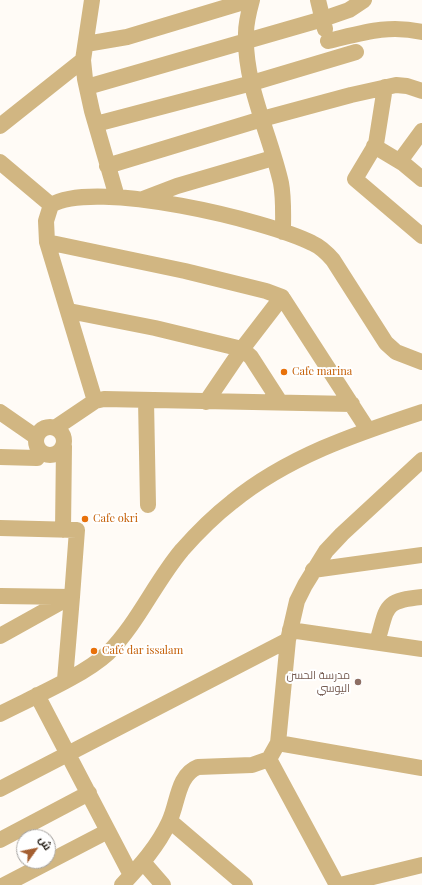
<!DOCTYPE html>
<meta charset="utf-8">
<style>
body{margin:0}
#map{position:relative;width:422px;height:885px;overflow:hidden;background:#fffbf6;font-family:"Playfair Display",Cairo,serif}
canvas{display:block}
.north{position:absolute;left:16px;top:829px;width:40px;height:40px;box-sizing:border-box;background:#fff;border:1px solid #a8a5a2;border-radius:50%;rotate:57deg;font-size:11px;font-weight:700;line-height:16px;text-align:center;color:#261f17}
.north::after{content:'';display:block;margin:auto;width:14px;height:18px;background:#a45f31;clip-path:polygon(50% 0,100% 100%,50% 72%,0 100%)}
</style>
<div id="map">
<canvas width="422" height="885"></canvas>
<div class="north">ش</div>
</div>
<script>
const context = document.querySelector('canvas').getContext('2d');
context.lineJoin = 'round';
function trace(path, color, width, dash) {
  context.strokeStyle = color;
  context.lineWidth = width;
  context.lineCap = dash ? 'butt' : 'round';
  context.setLineDash(dash || []);
  context.stroke(path);
}
function write(font, color, halo, rows, align = 'center') {
  context.font = font + ' "Playfair Display",Cairo,serif';
  context.lineWidth = 4;
  context.setLineDash([]);
  context.textBaseline = 'middle';
  context.strokeStyle = halo;
  context.fillStyle = color;
  for (const [text, x, y, turn = 0] of rows) {
    context.save();
    context.translate(x, y);
    context.rotate((+turn || 0) * Math.PI / 180);
    context.textAlign = isNaN(turn) ? turn : align;
    if (halo) context.strokeText(text, 0, 0);
    context.fillText(text, 0, 0);
    context.restore();
  }
}
trace(new Path2D(`
 M 92,0 L 83,60 L 85,79 L 92,111 L 117,197
 M 252,0 C 249,11 246,22 246,33 C 244,85 270,134 281,183 C 284,199 283,216 283,232
 M 318,0 L 325,29
 M 328,41 C 362,33 388,24 422,32
 M 86,44 L 127,37 L 250,0
 M 87,87 L 323,19 L 349,10 L 364,0
 M 385,87 L 376,144 L 355,179 L 422,236
 M 96,124 L 252,83 L 356,52
 M 0,126 L 83,60
 M 374,146 L 404,164 L 422,179
 M 400,161 L 422,131
 M 0,162 L 51,205 C 95,179 266,220 312,243 C 321,247 327,253 333,260 L 386,343 L 396,352 L 422,362
 M 107,166 L 262,119 L 351,95 L 396,85 L 407,86 L 422,91
 M 143,199 L 177,186 L 273,158
 M 51,205 L 46,221 L 47,242 L 95,401
 M 47,242 L 185,271 L 266,291 L 282,297 L 368,430
 M 69,311 L 155,328 L 242,349 L 251,357 L 280,402
 M 146,400 L 148,505
 M 206,402 L 242,349 L 282,297
 M 0,412 L 36,437
 M36 441a14 14 0 1 1 28 0a14 14 0 1 1-28 0Z
 M 55,428 L 95,401 L 104,399 L 352,404
 M 0,457 L 37,458 L 41,452
 M 0,528 L 77,530 L 72,597 L 0,596
 M 63,530 L 64,446
 M 313,570 L 422,555
 M 290,630 L 422,649
 M 0,636 L 70,597
 M 377,642 C 388,607 382,601 422,597
 M 65,680 L 72,597
 M 37,695 L 131,875
 M 0,714 C 31,698 83,676 108,653 C 138,623 155,582 182,550 C 197,533 214,516 232,502 C 287,457 355,434 422,412
 M 278,743 L 422,768
 M 269,759 L 337,885
 M 0,789 L 288,640
 M 170,821 L 245,885
 M 0,840 L 89,793
 M 143,862 L 163,885
 M 4,885 L 108,831
 M 122,885 C 140,866 158,846 169,822 C 178,804 177,775 198,767 L 252,765 L 269,759 L 278,743 L 288,640 L 297,601 L 305,585 L 326,551 L 342,534 L 422,460
 M 340,885 L 422,865`), '#d1b682', 16);
for (const [x, y, r, color] of [
 [284,372,4,"#e8710a"],
 [85,519,4,"#e8710a"],
 [94,651,4,"#e8710a"],
 [358,682,4,"#8d6e63"]
]) {
  const dot = new Path2D();
  dot.arc(x, y, r, 0, 2 * Math.PI);
  context.fillStyle = color;
  context.fill(dot);
  trace(dot, '#fff', 1.5);
}
write('11px', '#c56008', '#fff', [
 ["Cafe marina",292,372],
 ["Cafe okri",93,519],
 ["Café dar issalam",102,651]
], 'left');
write('11px', '#785e54', '#fff', [
 ["مدرسة الحسن",350,676],
 ["اليوسي",350,689]
], 'right');
</script>
